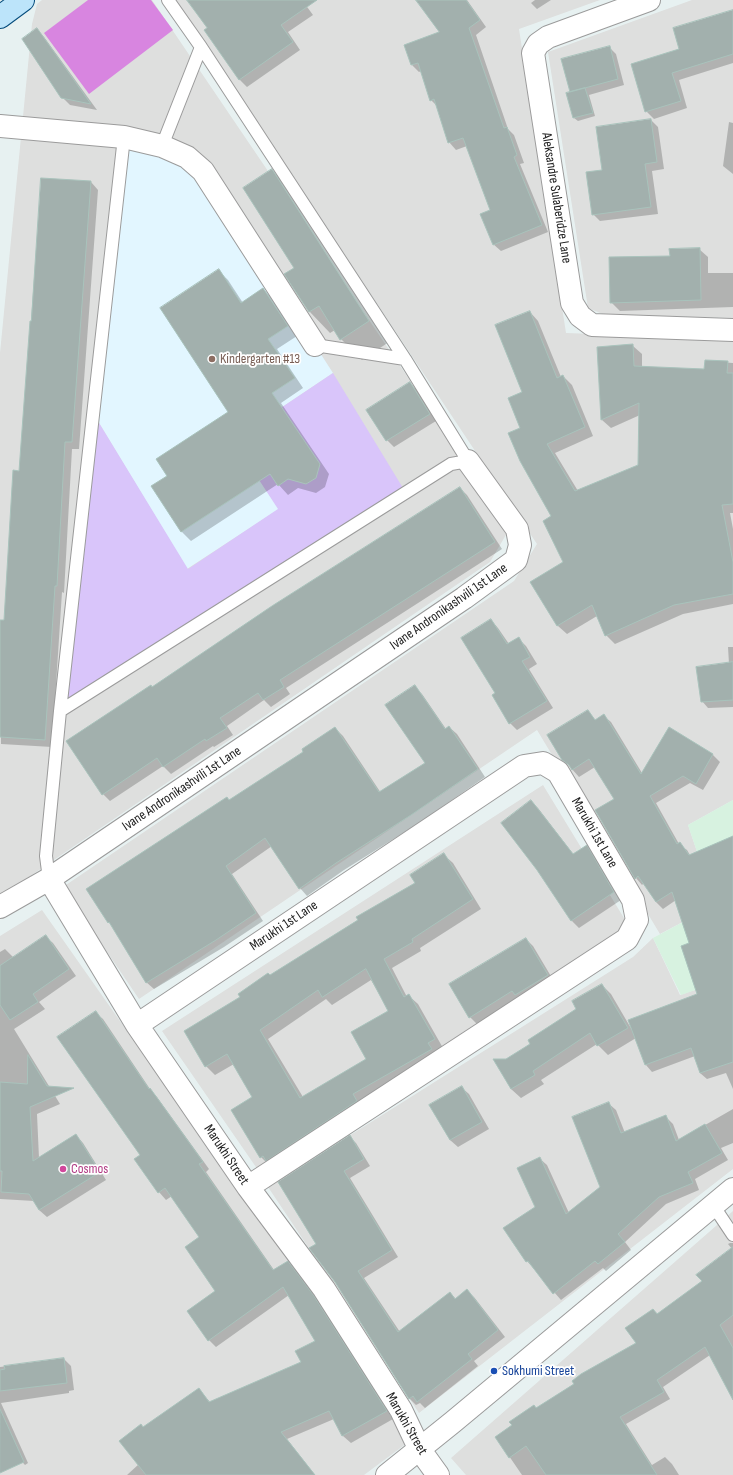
<!DOCTYPE html>
<style>
body{margin:0}
canvas{display:block;background:#e7f1f1}
</style>
<canvas width="733" height="1475"></canvas>
<script>
const context = document.querySelector('canvas').getContext('2d');
context.lineJoin = 'round';
function fill(path, color) {
  context.fillStyle = color;
  context.fill(path, 'evenodd');
}
function trace(path, color, width, dash) {
  context.strokeStyle = color;
  context.lineWidth = width;
  context.lineCap = dash ? 'butt' : 'round';
  context.setLineDash(dash || []);
  context.stroke(path);
}
function write(font, color, halo, rows, align = 'center') {
  context.font = font + ' "Sofia Sans Condensed",sans-serif';
  context.lineWidth = 3.5;
  context.setLineDash([]);
  context.textBaseline = 'middle';
  context.strokeStyle = halo;
  context.fillStyle = color;
  for (const [text, x, y, turn = 0] of rows) {
    context.save();
    context.translate(x, y);
    context.rotate((+turn || 0) * Math.PI / 180);
    context.textAlign = isNaN(turn) ? turn : align;
    if (halo) context.strokeText(text, 0, 0);
    context.fillText(text, 0, 0);
    context.restore();
  }
}
fill(new Path2D(`
 M 42,0 L 152,0 L 510,528 L 490,562 L 7,892 L 0,894 L 0,353 L 32,24 L 37,4 Z
 M 175,0 L 600,0 L 519,29 L 566,333 L 733,339 L 733,800 L 688,825 L 715,905 L 660,934 L 537,730 L 139,999 L 63,887 L 514,581 L 537,544 Z
 M 692,0 L 733,0 L 733,318 L 605,315 L 588,308 L 548,52 Z
 M 543,785 L 630,928 L 258,1170 L 162,1031 Z
 M 42,910 L 264,1226 L 288,1248 L 407,1443 L 364,1475 L 0,1475 L 0,936 Z
 M 653,938 L 680,995 L 721,981 L 733,1008 L 733,1169 L 419,1413 L 268,1187 L 633,957 Z
 M 733,1211 L 733,1475 L 466,1475 L 451,1458 Z`), '#dedfde');
fill(new Path2D(`
 M 733,800 L 733,1008 L 721,981 L 681,995 L 653,938 L 715,905 L 688,825 Z`), '#d7f2e0');
fill(new Path2D(`
 M 124,137 L 187,157 L 315,345 L 333,373 L 233,440 L 279,509 L 187,569 L 93,413 Z`), '#e2f6ff');
fill(new Path2D(`
 M 333,373 L 406,493 L 60,711 L 93,413 L 188,569 L 278,509 L 233,440 Z`), '#d9c5fa');
fill(new Path2D(`
 M 88,0 L 151,0 L 173,30 L 89,94 L 44,33 Z`), '#d885e0');
fill(new Path2D(`
 M 188,0 L 302,0 L 313,15 L 288,32 L 300,50 L 247,87 L 240,80 L 205,30 L 209,28 Z
 M 417,0 L 467,0 L 486,27 L 476,35 L 508,129 L 514,135 L 524,163 L 520,164 L 548,232 L 501,251 L 493,244 L 491,210 L 467,146 L 456,150 L 449,142 L 437,106 L 431,100 L 421,71 L 419,72 L 412,65 L 405,45 L 441,33 Z
 M 535,0 L 551,0 L 537,9 L 531,3 Z
 M 733,11 L 733,63 L 679,80 L 687,108 L 654,119 L 646,111 L 681,50 Z
 M 37,30 L 44,37 L 97,110 L 70,105 L 62,97 Z
 M 609,47 L 616,54 L 624,85 L 589,95 L 595,116 L 578,121 L 574,118 L 567,94 L 572,93 Z
 M 651,120 L 658,127 L 664,169 L 652,171 L 658,214 L 600,221 L 593,214 L 603,171 Z
 M 729,122 L 733,123 L 733,174 L 723,166 Z
 M 272,170 L 292,191 L 389,342 L 362,360 L 341,339 L 335,330 L 330,333 L 310,312 L 286,274 L 296,268 Z
 M 91,182 L 98,190 L 79,449 L 72,449 L 64,593 L 62,592 L 52,747 L 1,744 L 0,629 L 5,621 L 20,472 L 32,322 Z
 M 699,249 L 708,257 L 708,273 L 733,273 L 733,307 L 620,311 L 611,302 L 671,257 Z
 M 219,271 L 228,280 L 243,303 L 263,289 L 272,298 L 297,336 L 277,349 L 303,388 L 281,403 L 329,474 L 325,487 L 316,493 L 298,488 L 288,495 L 278,484 L 191,541 L 182,532 L 153,487 L 168,476 L 230,412 Z
 M 530,312 L 538,321 L 561,377 L 563,376 L 572,385 L 593,436 L 555,453 L 578,491 L 639,466 L 640,415 L 611,428 L 602,420 L 598,348 L 633,346 L 642,354 L 642,368 L 705,370 L 706,361 L 733,363 L 733,513 L 730,513 L 733,529 L 733,604 L 683,614 L 615,644 L 606,635 L 597,616 L 567,634 L 558,626 L 532,583 L 564,563 L 553,517 L 522,428 Z
 M 410,383 L 418,391 L 436,421 L 394,447 L 387,440 Z
 M 460,488 L 467,495 L 502,549 L 286,688 L 290,694 L 271,707 L 264,700 L 227,726 L 233,735 L 214,747 L 213,746 L 171,774 L 163,766 L 110,801 L 103,794 L 152,688 Z
 M 491,620 L 498,628 L 509,644 L 519,639 L 526,646 L 537,664 L 529,669 L 553,708 L 517,730 L 510,723 L 496,693 Z
 M 728,647 L 733,647 L 733,707 L 708,708 L 702,701 L 729,664 Z
 M 414,687 L 422,694 L 446,729 L 449,727 L 457,734 L 485,777 L 419,823 L 344,870 L 307,896 L 300,888 L 272,846 L 232,874 L 263,921 L 224,947 L 154,989 L 146,982 L 114,927 L 109,922 L 230,801 L 305,752 L 335,728 L 343,736 L 381,793 L 426,764 Z
 M 588,711 L 596,721 L 604,716 L 611,722 L 642,773 L 669,729 L 713,755 L 720,762 L 703,790 L 690,783 L 656,803 L 679,844 L 687,850 L 690,855 L 733,837 L 733,1089 L 726,1073 L 707,1079 L 700,1073 L 695,1056 L 652,1072 L 646,1065 L 636,1038 L 608,1055 L 597,1044 L 541,1080 L 544,1084 L 521,1098 L 511,1089 L 495,1060 L 506,1060 L 532,1045 L 578,1009 L 602,985 L 611,994 L 632,1030 L 698,995 L 690,944 L 676,900 L 663,909 L 656,902 L 644,883 L 642,885 L 636,878 L 615,799 L 595,767 L 579,777 L 563,759 Z
 M 530,801 L 538,808 L 574,855 L 586,847 L 594,854 L 621,900 L 579,928 L 572,921 L 538,870 Z
 M 444,855 L 453,863 L 481,909 L 420,948 L 421,951 L 392,968 L 407,997 L 409,996 L 418,1004 L 443,1048 L 270,1166 L 261,1157 L 253,1097 L 234,1064 L 215,1075 L 206,1066 L 242,997 L 270,976 L 416,883 ZM 371,980 L 389,1011 L 367,1059 L 303,1097 L 268,1039 L 326,999 L 332,1005 Z
 M 45,936 L 53,943 L 76,976 L 39,1002 L 45,1009 L 14,1029 L 60,1104 L 37,1114 L 39,1158 L 76,1135 L 83,1143 L 106,1180 L 47,1217 L 39,1210 L 34,1201 L 0,1199 L 0,952 L 5,949 L 14,958 Z
 M 526,939 L 533,946 L 555,983 L 477,1024 L 470,1017 Z
 M 95,1012 L 103,1019 L 152,1092 L 157,1097 L 209,1169 L 206,1172 L 274,1270 L 288,1263 L 295,1270 L 321,1305 L 393,1419 L 351,1443 L 343,1436 L 334,1419 L 287,1439 L 315,1475 L 127,1475 L 139,1464 L 143,1428 L 199,1389 L 210,1402 L 303,1363 L 316,1341 L 289,1295 L 216,1347 L 209,1340 L 188,1311 L 216,1291 L 201,1237 L 172,1196 L 166,1200 L 159,1192 L 142,1155 Z
 M 461,1087 L 469,1094 L 489,1129 L 458,1147 L 450,1140 L 430,1105 Z
 M 608,1103 L 616,1110 L 625,1133 L 666,1117 L 673,1124 L 679,1140 L 733,1109 L 733,1143 L 721,1148 L 728,1160 L 695,1179 L 699,1190 L 666,1204 L 625,1242 L 631,1250 L 606,1271 L 603,1268 L 561,1300 L 527,1261 L 536,1207 L 539,1158 L 547,1165 L 569,1213 L 602,1187 Z
 M 350,1137 L 356,1143 L 370,1166 L 350,1178 L 398,1257 L 364,1278 L 400,1332 L 450,1293 L 456,1299 L 467,1291 L 474,1297 L 505,1337 L 474,1361 L 478,1366 L 425,1408 L 420,1403 L 416,1405 L 409,1398 L 318,1245 Z
 M 730,1243 L 733,1243 L 733,1397 L 710,1355 L 663,1387 L 670,1399 L 626,1424 L 652,1465 L 665,1457 L 672,1464 L 679,1475 L 522,1475 L 496,1437 L 513,1426 L 534,1406 L 537,1408 L 637,1343 L 653,1310 L 658,1314 L 703,1282 L 732,1249 L 728,1244 Z
 M 64,1359 L 71,1366 L 74,1390 L 69,1391 L 69,1393 L 1,1403 L 28,1463 L 25,1465 L 0,1438 L 0,1367 Z`), '#0003');
const building = new Path2D(`
 M 187,0 L 317,0 L 281,25 L 293,42 L 239,80 L 204,30 L 207,28 Z
 M 416,0 L 466,0 L 480,20 L 469,28 L 504,128 L 507,127 L 517,155 L 514,157 L 542,225 L 493,245 L 480,214 L 490,210 L 463,138 L 448,143 L 434,99 L 430,101 L 418,63 L 411,65 L 404,45 L 439,32 Z
 M 733,10 L 733,54 L 672,73 L 681,101 L 645,112 L 631,64 L 679,49 L 673,28 Z
 M 37,28 L 91,104 L 61,98 L 22,39 Z
 M 610,46 L 618,79 L 570,92 L 561,59 Z
 M 585,88 L 593,113 L 573,118 L 566,93 Z
 M 651,119 L 657,162 L 645,164 L 651,207 L 592,215 L 586,172 L 602,170 L 596,127 Z
 M 272,169 L 369,321 L 340,340 L 319,306 L 309,312 L 284,274 L 294,268 L 243,188 Z
 M 41,178 L 91,181 L 72,442 L 65,442 L 57,586 L 55,586 L 45,740 L 0,737 L 0,620 L 4,620 L 13,470 L 19,471 L 30,321 L 31,321 Z
 M 700,248 L 701,300 L 610,303 L 609,257 L 670,256 L 669,249 Z
 M 219,269 L 241,303 L 263,288 L 288,326 L 268,339 L 295,378 L 272,393 L 320,464 L 316,478 L 306,484 L 288,479 L 278,486 L 270,474 L 181,532 L 151,486 L 167,476 L 156,459 L 228,412 L 160,308 Z
 M 530,311 L 557,378 L 563,375 L 585,427 L 547,444 L 575,491 L 638,465 L 639,403 L 601,420 L 597,347 L 633,344 L 634,366 L 704,369 L 705,360 L 728,361 L 727,373 L 733,373 L 733,504 L 722,505 L 733,562 L 733,594 L 674,605 L 605,636 L 592,605 L 557,626 L 530,582 L 563,562 L 543,521 L 551,516 L 520,461 L 508,433 L 520,428 L 508,398 L 522,392 L 495,325 Z
 M 410,382 L 430,414 L 386,441 L 366,410 Z
 M 460,487 L 495,542 L 280,680 L 284,687 L 263,700 L 258,693 L 220,718 L 227,728 L 206,741 L 205,739 L 163,767 L 157,758 L 102,795 L 66,741 L 151,685 L 152,687 L 272,606 Z
 M 491,619 L 507,644 L 519,637 L 530,657 L 522,661 L 547,701 L 509,724 L 492,695 L 495,693 L 461,638 Z
 M 733,662 L 733,700 L 701,702 L 696,667 Z
 M 415,685 L 445,729 L 449,726 L 478,769 L 411,815 L 336,863 L 299,889 L 265,838 L 226,866 L 256,913 L 216,940 L 146,983 L 109,922 L 108,923 L 86,889 L 227,797 L 229,800 L 303,752 L 302,749 L 335,727 L 379,792 L 425,763 L 385,705 Z
 M 588,710 L 595,720 L 604,714 L 641,774 L 669,727 L 713,754 L 696,784 L 683,776 L 650,796 L 677,844 L 680,842 L 689,855 L 733,836 L 733,1062 L 700,1073 L 691,1048 L 645,1065 L 628,1020 L 697,994 L 681,946 L 689,943 L 672,892 L 656,902 L 638,876 L 635,879 L 595,810 L 614,799 L 589,759 L 572,770 L 569,765 L 562,760 L 547,735 Z
 M 531,800 L 573,854 L 587,845 L 614,892 L 571,921 L 537,870 L 501,823 Z
 M 444,853 L 473,899 L 412,939 L 413,942 L 384,959 L 404,997 L 409,994 L 435,1039 L 428,1043 L 432,1049 L 353,1094 L 357,1101 L 266,1161 L 263,1156 L 260,1158 L 231,1110 L 252,1097 L 227,1054 L 205,1067 L 184,1031 L 240,997 L 238,994 L 268,973 L 270,975 L 358,920 L 356,917 L 415,883 L 410,875 ZM 366,969 L 388,1011 L 351,1032 L 366,1059 L 300,1098 L 260,1030 L 318,990 L 322,997 Z
 M 46,935 L 69,969 L 33,994 L 38,1002 L 10,1020 L 0,1005 L 0,966 Z
 M 526,938 L 548,975 L 515,995 L 512,991 L 469,1018 L 449,984 Z
 M 602,984 L 628,1028 L 597,1046 L 590,1033 L 533,1071 L 535,1075 L 511,1089 L 493,1059 L 506,1059 L 530,1044 L 528,1040 L 576,1009 L 572,1001 Z
 M 96,1011 L 149,1089 L 150,1088 L 203,1162 L 199,1164 L 273,1270 L 288,1261 L 314,1296 L 387,1411 L 342,1436 L 329,1411 L 281,1432 L 315,1475 L 146,1475 L 119,1441 L 141,1424 L 143,1427 L 199,1388 L 209,1402 L 301,1362 L 295,1351 L 315,1341 L 283,1287 L 208,1341 L 187,1311 L 215,1291 L 185,1247 L 199,1237 L 165,1188 L 158,1193 L 134,1159 L 140,1155 L 57,1037 Z
 M 28,1055 L 47,1086 L 74,1088 L 30,1107 L 33,1161 L 76,1134 L 100,1172 L 39,1210 L 29,1194 L 1,1192 L 2,1171 L 0,1171 L 0,1082 L 27,1084 Z
 M 462,1086 L 482,1122 L 450,1140 L 429,1105 Z
 M 609,1102 L 621,1133 L 666,1115 L 676,1141 L 705,1124 L 722,1153 L 688,1172 L 693,1183 L 659,1197 L 618,1234 L 625,1242 L 598,1264 L 595,1261 L 553,1294 L 528,1261 L 526,1262 L 503,1228 L 535,1207 L 517,1168 L 540,1157 L 566,1214 L 600,1187 L 572,1117 Z
 M 350,1135 L 364,1159 L 344,1171 L 392,1250 L 358,1271 L 398,1332 L 450,1292 L 455,1299 L 467,1289 L 498,1330 L 468,1354 L 472,1359 L 417,1402 L 413,1396 L 409,1399 L 335,1282 L 309,1248 L 316,1244 L 278,1182 Z
 M 733,1247 L 733,1315 L 720,1325 L 733,1348 L 733,1400 L 705,1347 L 657,1380 L 664,1392 L 620,1417 L 657,1475 L 546,1475 L 526,1446 L 509,1458 L 495,1437 L 512,1425 L 509,1422 L 534,1405 L 536,1408 L 574,1384 L 572,1381 L 581,1374 L 636,1343 L 625,1328 L 653,1309 L 657,1314 L 702,1281 L 696,1275 Z
 M 64,1358 L 67,1383 L 0,1391 L 0,1370 L 5,1369 L 4,1366 Z
 M 0,1409 L 24,1462 L 0,1473 Z`);
fill(building, '#a2b0ad');
trace(building, '#a9c3bc', 1);
const lane = new Path2D(`
 M 201,47 L 405,359
 M 162,146 L 201,47 L 168,0
 M 60,711 L 451,464 L 468,461 L 405,359 L 315,345
 M 49,879 L 46,856 L 60,711 L 124,137
 M 713,1205 L 733,1235`);
const street = new Path2D(`
 M 649,0 L 548,37 L 538,44 L 533,53 L 572,303 L 580,316 L 592,325 L 733,330
 M 0,126 L 124,137 L 162,146 L 187,157 L 203,171 L 315,345
 M 49,879 L 137,1025 L 248,1187 L 324,1289 L 401,1410 L 420,1450 L 438,1475
 M 0,907 L 49,879 L 464,598 L 516,560 L 520,545 L 517,529 L 468,461
 M 137,1025 L 524,766 L 543,763 L 558,772 L 633,900 L 637,920 L 627,939 L 248,1187
 M 387,1475 L 453,1422 L 733,1189`);
const secondary = new Path2D(`
 M 0,17 L 23,0`);
trace(lane, '#9b9b9b', 14);
trace(street, '#9b9b9b', 24);
trace(secondary, '#044b7b', 24);
trace(lane, '#fff', 12);
trace(street, '#fff', 22);
trace(secondary, '#bce4fa', 22);
for (const [x, y, r, color] of [
 [212,359,4,"#8d6e63"],
 [63,1169,4,"#d1479c"],
 [494,1371,4,"#1a4fb4"]
]) {
  const dot = new Path2D();
  dot.arc(x, y, r, 0, 2 * Math.PI);
  context.fillStyle = color;
  context.fill(dot);
  trace(dot, '#fff', 1.5);
}
write('14px', '#212121', '#fff', [
 ["Aleksandre Sulaberidze Lane",556,198,81],
 ["Ivane Andronikashvili 1st Lane",449,607,-35],
 ["Ivane Andronikashvili 1st Lane",182,789,-34],
 ["Marukhi 1st Lane",594,833,60],
 ["Marukhi 1st Lane",284,926,-34],
 ["Marukhi Street",226,1155,56],
 ["Marukhi Street",406,1424,60]
]);
write('14px', '#785e54', '#fff', [
 ["Kindergarten #13",220,359]
], 'left');
write('14px', '#b23c85', '#fff', [
 ["Cosmos",71,1169]
], 'left');
write('14px', '#164399', '#fff', [
 ["Sokhumi Street",502,1371]
], 'left');
</script>
